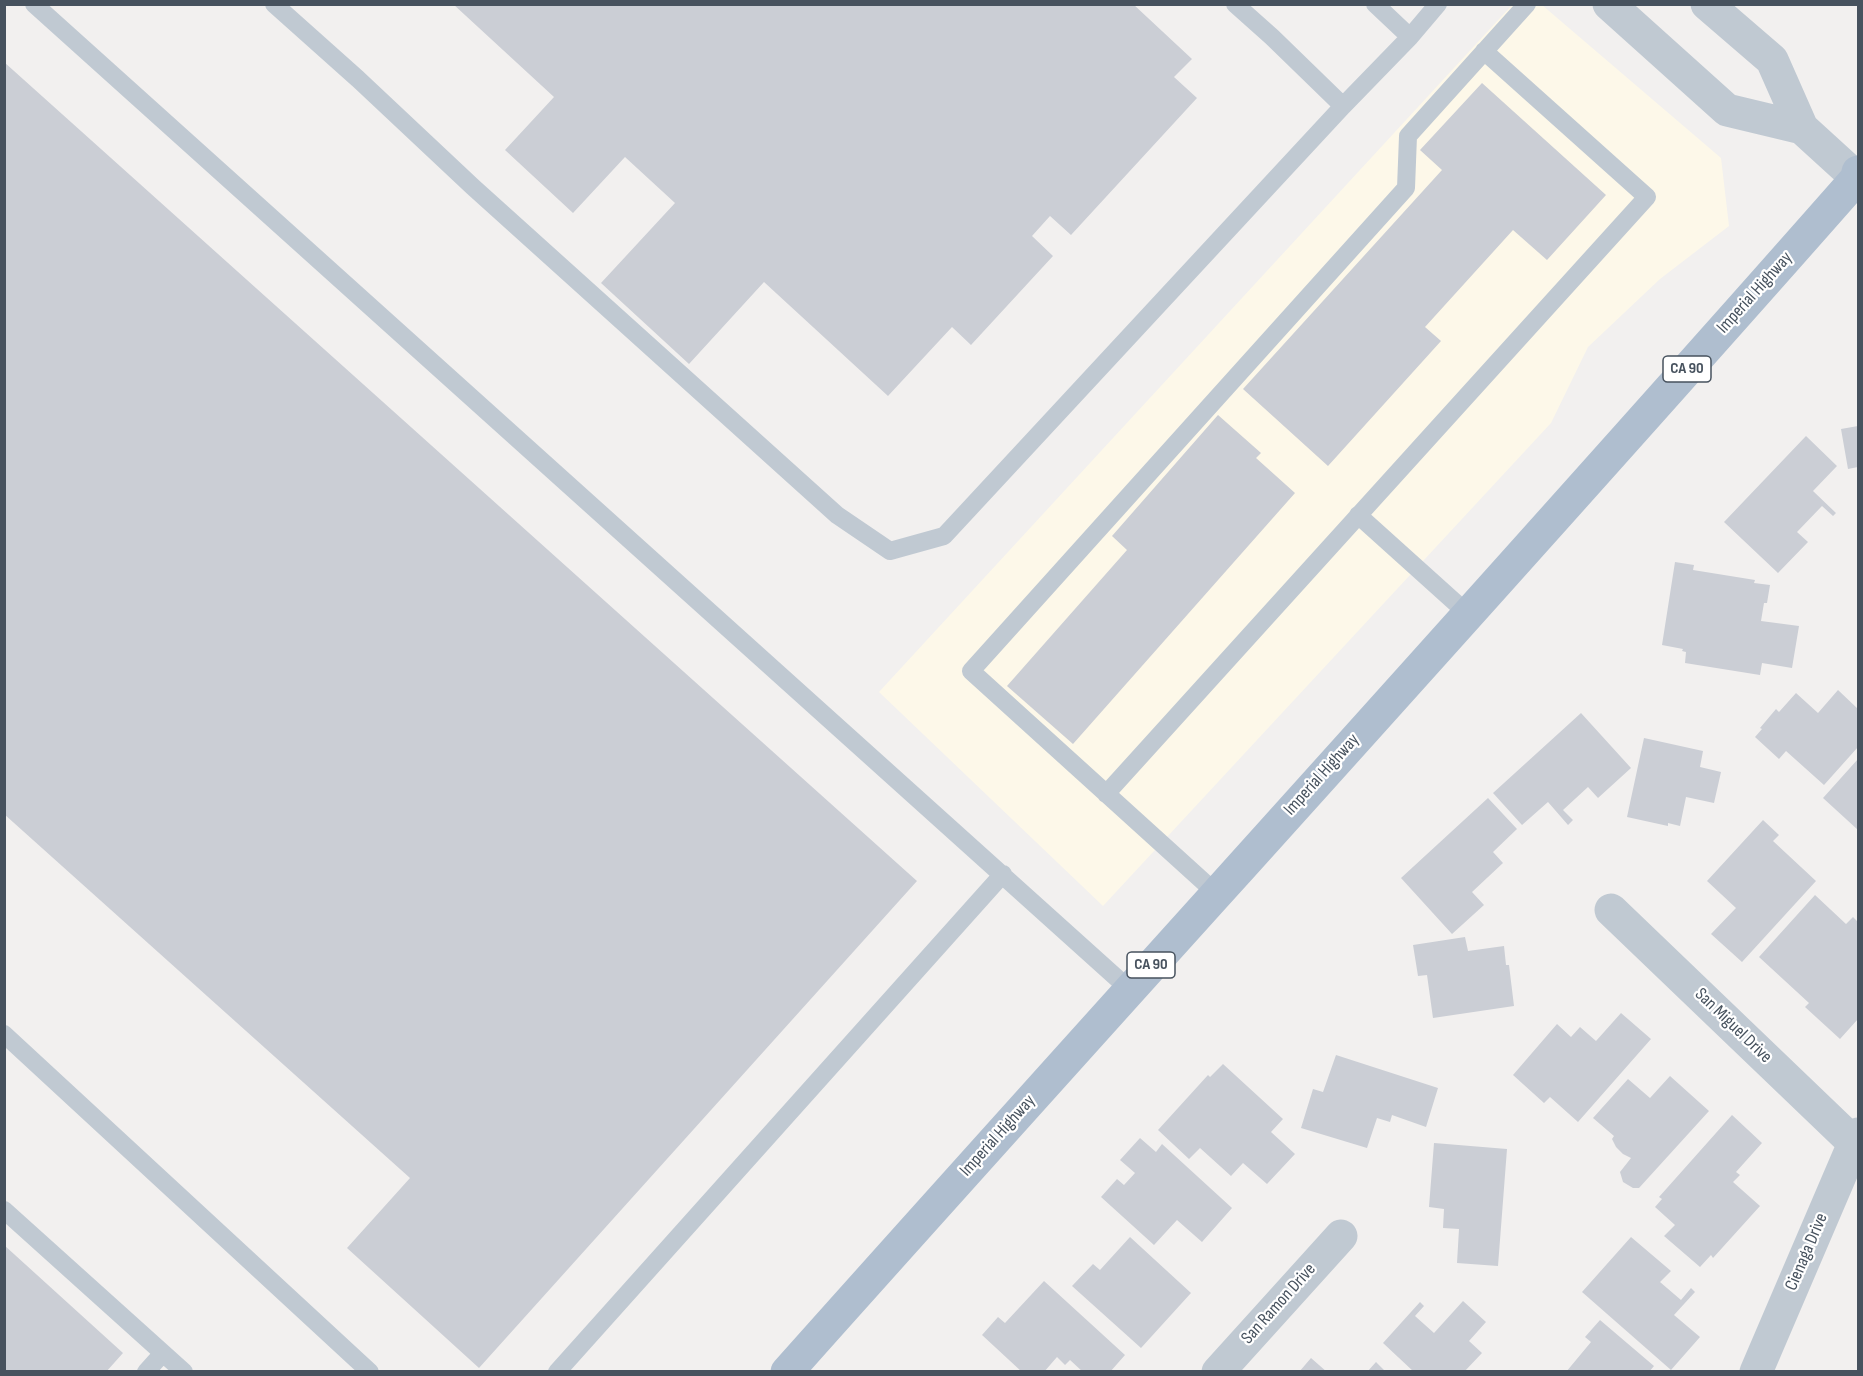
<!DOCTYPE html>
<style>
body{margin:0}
#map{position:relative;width:1863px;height:1376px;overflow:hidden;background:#f2f0ef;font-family:"Sofia Sans Condensed",sans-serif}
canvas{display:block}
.frame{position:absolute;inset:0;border:6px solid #47525e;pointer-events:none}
</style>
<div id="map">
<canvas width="1863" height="1376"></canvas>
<div class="frame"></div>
</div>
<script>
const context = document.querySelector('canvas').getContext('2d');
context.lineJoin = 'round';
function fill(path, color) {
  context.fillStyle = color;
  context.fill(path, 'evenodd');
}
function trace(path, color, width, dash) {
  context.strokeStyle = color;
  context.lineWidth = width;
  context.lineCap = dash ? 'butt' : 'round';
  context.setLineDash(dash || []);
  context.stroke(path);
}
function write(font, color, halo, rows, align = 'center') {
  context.font = font + ' "Sofia Sans Condensed",sans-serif';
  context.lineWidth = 4.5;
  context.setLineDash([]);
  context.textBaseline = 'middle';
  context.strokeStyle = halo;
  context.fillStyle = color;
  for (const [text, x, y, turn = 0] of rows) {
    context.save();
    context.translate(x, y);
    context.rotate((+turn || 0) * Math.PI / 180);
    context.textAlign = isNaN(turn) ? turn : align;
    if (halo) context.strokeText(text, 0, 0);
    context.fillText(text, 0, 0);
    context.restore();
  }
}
fill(new Path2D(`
 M 1512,5 L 1542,5 L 1721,158 L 1729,226 L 1660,279 L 1588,347 L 1551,423 L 1103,906 L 879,692 Z`), '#fdf8e9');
fill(new Path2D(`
 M 453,4 L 1133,4 L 1192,59 L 1174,77 L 1197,98 L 1071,235 L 1050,216 L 1032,236 L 1053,256 L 971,345 L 952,327 L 888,396 L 764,282 L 689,364 L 601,283 L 675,203 L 625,157 L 573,213 L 505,150 L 554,97 Z
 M 4,62 L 917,881 L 479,1368 L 347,1248 L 410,1178 L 4,814 Z
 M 1482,83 L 1606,195 L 1547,260 L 1513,230 L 1425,327 L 1441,341 L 1328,466 L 1243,389 L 1442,170 L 1420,150 Z
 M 1218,415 L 1261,453 L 1256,458 L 1295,493 L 1073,744 L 1007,686 L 1127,550 L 1112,536 Z
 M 1858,426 L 1858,467 L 1848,469 L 1841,429 Z
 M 1806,436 L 1837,466 L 1813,491 L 1836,513 L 1833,516 L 1822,506 L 1797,532 L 1808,542 L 1778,573 L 1724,522 Z
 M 1675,562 L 1694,565 L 1693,570 L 1755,580 L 1754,583 L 1770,585 L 1767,603 L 1764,603 L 1761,621 L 1799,626 L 1792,668 L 1762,663 L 1760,675 L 1685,663 L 1686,652 L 1682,651 L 1683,649 L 1662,645 Z
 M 1838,690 L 1858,709 L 1858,747 L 1824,785 L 1786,751 L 1779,759 L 1755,737 L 1762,729 L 1760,728 L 1776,709 L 1779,712 L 1796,693 L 1818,713 Z
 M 1581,713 L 1631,768 L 1598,798 L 1588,787 L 1563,810 L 1573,820 L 1568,825 L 1548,802 L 1522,825 L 1493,793 Z
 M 1644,738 L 1703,751 L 1700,767 L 1721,772 L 1714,803 L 1686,797 L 1680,826 L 1668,823 L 1668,826 L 1627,817 Z
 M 1858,759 L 1858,830 L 1823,798 Z
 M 1488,798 L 1517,829 L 1493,852 L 1503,863 L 1472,892 L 1484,905 L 1452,934 L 1401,878 Z
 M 1763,820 L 1779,835 L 1773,841 L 1816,881 L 1742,962 L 1711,934 L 1736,908 L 1707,881 Z
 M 1815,895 L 1846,924 L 1853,917 L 1858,922 L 1858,957 L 1857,959 L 1858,961 L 1858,1019 L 1840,1039 L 1805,1007 L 1809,1003 L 1759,957 Z
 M 1465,937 L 1468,951 L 1504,946 L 1506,965 L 1509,965 L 1514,1006 L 1433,1018 L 1427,975 L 1418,976 L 1413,945 Z
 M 1621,1013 L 1651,1039 L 1578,1122 L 1550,1097 L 1544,1103 L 1513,1075 L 1557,1024 L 1571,1037 L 1580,1027 L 1596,1041 Z
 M 1336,1055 L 1438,1088 L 1426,1127 L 1392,1115 L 1390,1122 L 1377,1118 L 1367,1148 L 1301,1128 L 1313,1089 L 1323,1092 Z
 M 1223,1064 L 1283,1119 L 1271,1132 L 1295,1154 L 1267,1184 L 1243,1163 L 1231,1176 L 1200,1148 L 1189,1159 L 1158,1130 L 1208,1075 L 1210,1077 Z
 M 1670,1076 L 1709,1111 L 1639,1188 L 1633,1188 L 1623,1182 L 1620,1172 L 1631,1158 L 1623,1154 L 1616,1147 L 1612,1139 L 1614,1136 L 1593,1118 L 1628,1079 L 1650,1098 Z
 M 1732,1115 L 1762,1143 L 1736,1172 L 1740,1175 L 1733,1182 L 1760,1206 L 1713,1258 L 1711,1255 L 1700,1267 L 1664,1236 L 1675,1225 L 1655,1207 L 1662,1199 L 1659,1197 Z
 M 1140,1138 L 1156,1152 L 1162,1144 L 1232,1208 L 1202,1242 L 1177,1220 L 1154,1245 L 1101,1197 L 1117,1179 L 1124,1185 L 1135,1173 L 1120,1160 Z
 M 1434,1143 L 1507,1149 L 1498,1266 L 1457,1263 L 1459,1229 L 1443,1228 L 1444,1209 L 1429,1207 Z
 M 1130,1237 L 1191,1293 L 1141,1348 L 1072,1286 L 1093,1264 L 1100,1270 Z
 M 1631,1237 L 1671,1271 L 1660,1282 L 1681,1300 L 1691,1288 L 1695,1292 L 1674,1315 L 1700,1337 L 1671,1370 L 1582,1292 Z
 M 4,1245 L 123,1353 L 106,1372 L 4,1372 Z
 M 1044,1281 L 1125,1355 L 1110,1372 L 1083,1372 L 1070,1360 L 1065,1365 L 1057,1357 L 1044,1372 L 1022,1372 L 982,1335 L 998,1317 L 1005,1323 Z
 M 1463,1301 L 1486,1322 L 1469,1341 L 1482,1353 L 1464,1372 L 1414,1372 L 1383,1343 L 1420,1302 L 1424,1306 L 1415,1316 L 1434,1333 Z
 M 1600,1320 L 1654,1366 L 1649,1372 L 1566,1372 L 1591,1342 L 1585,1337 Z
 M 1311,1358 L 1327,1372 L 1299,1372 Z
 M 1376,1362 L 1386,1372 L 1367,1372 Z`), '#cbced5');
trace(new Path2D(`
 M 34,4 L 1129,989
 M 274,4 L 358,79 L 473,187 L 837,515 L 890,551 L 944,536 L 1343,106 L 1272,37 L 1235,4
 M 1375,4 L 1410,37 L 1438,4
 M 1343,106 L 1410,37
 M 1358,515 L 1468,614
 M 1106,794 L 1647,197 L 1484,51
 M 1216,893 L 971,671 L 1406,188 L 1408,136 L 1527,4
 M 4,1034 L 370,1372
 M 4,1210 L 184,1372
 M 146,1372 L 163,1353
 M 557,1372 L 1003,874`), '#c0c9d2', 18);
trace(new Path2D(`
 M 1611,910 L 1854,1143
 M 1218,1372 L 1341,1236
 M 1756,1372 L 1858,1134`), '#c0c9d2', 33);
trace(new Path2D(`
 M 1609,4 L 1727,110 L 1802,128
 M 1707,4 L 1772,60 L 1802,128 L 1858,179`), '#c0c9d2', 33);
trace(new Path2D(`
 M 787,1372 C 1143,973 1504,579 1857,178 L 1858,172`), '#afbecf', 33);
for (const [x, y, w] of [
 [1687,369,48],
 [1151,965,48]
]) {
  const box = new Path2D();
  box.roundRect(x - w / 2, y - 13, w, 26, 4.5);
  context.fillStyle = '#fff';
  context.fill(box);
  trace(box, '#47525e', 1.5);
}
write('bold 16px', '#47525e', null, [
 ["CA 90",1687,369],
 ["CA 90",1151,965]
]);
write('18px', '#47525e', '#fff', [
 ["Imperial Highway",1755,293,-48],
 ["Imperial Highway",1322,775,-48],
 ["San Miguel Drive",1733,1026,44],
 ["Imperial Highway",998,1136,-48],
 ["Cienaga Drive",1807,1252,-67],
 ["San Ramon Drive",1279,1304,-48]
]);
</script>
